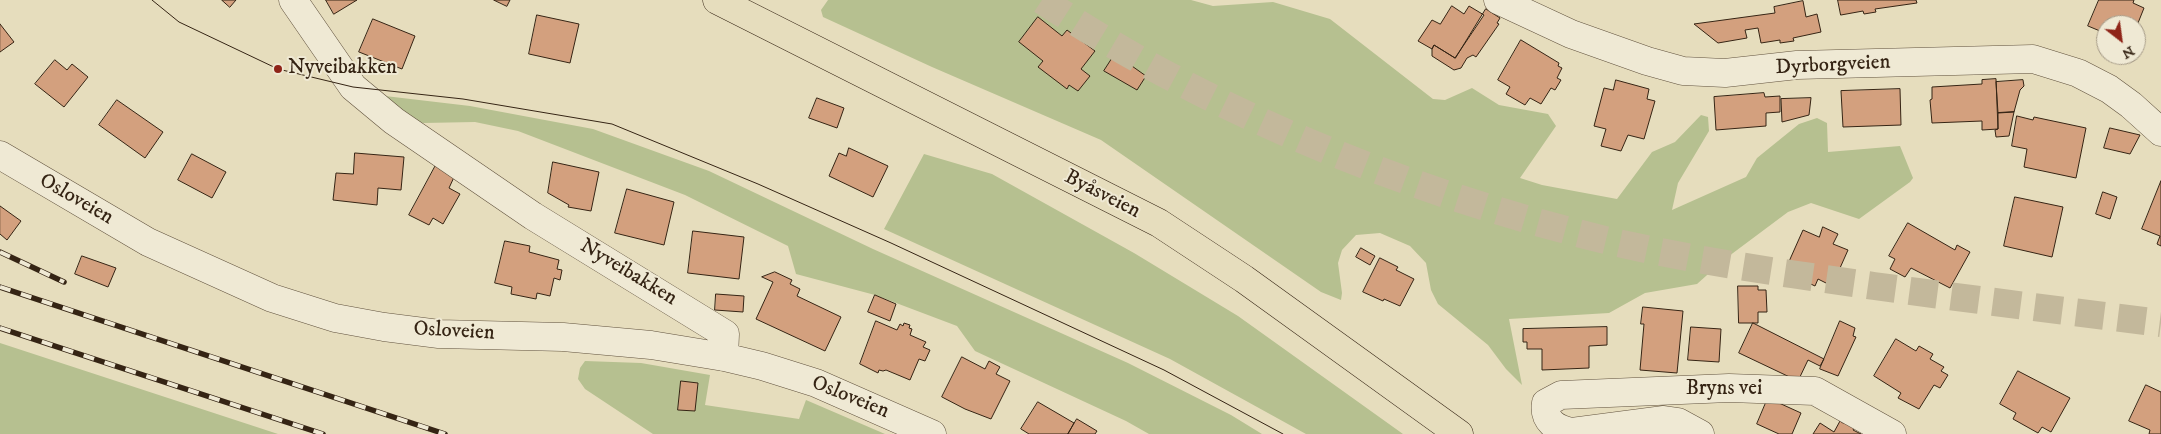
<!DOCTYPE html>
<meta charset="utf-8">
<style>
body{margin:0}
#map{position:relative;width:2161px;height:434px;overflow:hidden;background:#e6ddbd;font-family:"IM FELL DW Pica",serif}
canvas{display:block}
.north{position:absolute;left:2096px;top:15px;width:50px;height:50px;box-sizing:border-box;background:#efe9d4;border:1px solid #a59a87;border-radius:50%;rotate:150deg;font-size:14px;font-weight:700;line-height:20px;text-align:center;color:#352414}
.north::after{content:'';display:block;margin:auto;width:18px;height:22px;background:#8f2418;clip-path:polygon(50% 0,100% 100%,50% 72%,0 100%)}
</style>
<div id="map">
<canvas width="2161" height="434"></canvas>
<div class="north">N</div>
</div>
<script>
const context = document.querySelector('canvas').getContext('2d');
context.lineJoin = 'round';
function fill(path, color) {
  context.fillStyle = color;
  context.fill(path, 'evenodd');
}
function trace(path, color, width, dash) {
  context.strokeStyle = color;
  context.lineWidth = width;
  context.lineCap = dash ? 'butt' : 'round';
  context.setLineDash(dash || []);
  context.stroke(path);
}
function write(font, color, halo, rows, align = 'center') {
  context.font = font + ' "IM FELL DW Pica",serif';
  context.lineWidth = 4;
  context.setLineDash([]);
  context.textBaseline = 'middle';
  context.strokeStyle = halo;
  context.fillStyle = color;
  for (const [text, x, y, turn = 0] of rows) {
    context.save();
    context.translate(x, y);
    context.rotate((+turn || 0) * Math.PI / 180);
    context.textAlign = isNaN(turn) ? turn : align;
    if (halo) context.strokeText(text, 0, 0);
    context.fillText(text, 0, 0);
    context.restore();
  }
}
fill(new Path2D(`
 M 828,0 L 1191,0 L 1213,6 L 1273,2 L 1330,19 L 1433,99 L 1445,100 L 1472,88 L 1499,105 L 1548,114 L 1556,126 L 1520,178 L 1542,185 L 1617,199 L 1652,152 L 1675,142 L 1701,115 L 1708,117 L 1709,131 L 1678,183 L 1672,210 L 1746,177 L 1757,158 L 1799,124 L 1817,118 L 1827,123 L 1828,152 L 1900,146 L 1913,178 L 1910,182 L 1859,219 L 1811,203 L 1788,212 L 1725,259 L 1697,284 L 1645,293 L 1609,313 L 1509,319 L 1522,385 L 1506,369 L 1488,345 L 1438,304 L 1431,290 L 1426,263 L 1410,246 L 1380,233 L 1356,235 L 1342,250 L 1338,263 L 1342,293 L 1341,300 L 1321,292 L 1101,140 L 932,67 L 823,17 L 821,10 Z
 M 368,94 L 470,106 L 593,129 L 709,171 L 873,249 L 1128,363 L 1231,415 L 1262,434 L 1149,434 L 1126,421 L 975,351 L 957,326 L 875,295 L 796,274 L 788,246 L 685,195 L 518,131 L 475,122 L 423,123 L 401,115 Z
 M 924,154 L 992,174 L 1134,253 L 1238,316 L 1403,434 L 1306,434 L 1170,359 L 884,229 Z
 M 0,343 L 278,434 L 0,434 Z
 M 585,361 L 641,363 L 710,375 L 705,405 L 799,419 L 806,400 L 885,434 L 653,434 L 585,389 L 578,379 L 580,368 Z`), '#b6c090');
const building = new Path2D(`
 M 222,0 L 236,0 L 230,7 Z
 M 326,0 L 357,0 L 334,14 Z
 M 494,0 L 510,0 L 507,6 Z
 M 1838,0 L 1916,0 L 1917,3 L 1875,9 L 1876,12 L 1864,14 L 1863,11 L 1841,15 Z
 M 2099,0 L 2134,0 L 2133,3 L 2144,8 L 2136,28 L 2136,25 L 2106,25 L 2106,41 L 2097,38 L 2100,31 L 2088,26 Z
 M 1803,1 L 1806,17 L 1817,14 L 1821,32 L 1793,38 L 1794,41 L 1780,43 L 1780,40 L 1761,43 L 1758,28 L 1745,30 L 1747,38 L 1718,43 L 1694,24 L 1775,13 L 1774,7 Z
 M 1452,6 L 1464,14 L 1469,6 L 1484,15 L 1455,58 L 1434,45 L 1432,49 L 1418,41 L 1432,20 L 1440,24 Z
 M 1486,9 L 1500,18 L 1497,23 L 1499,24 L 1476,57 L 1473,55 L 1467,58 L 1461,68 L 1454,70 L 1432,56 L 1432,49 L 1434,45 L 1455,58 Z
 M 537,15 L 579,24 L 570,63 L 529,54 Z
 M 1038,17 L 1062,36 L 1067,30 L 1095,51 L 1081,69 L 1090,76 L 1078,91 L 1069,85 L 1067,89 L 1038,67 L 1043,61 L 1019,42 Z
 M 373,19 L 415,36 L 402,69 L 359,52 Z
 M 0,24 L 14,42 L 0,52 Z
 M 1521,40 L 1559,63 L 1558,66 L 1562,68 L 1557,78 L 1561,80 L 1555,90 L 1551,88 L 1541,104 L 1530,98 L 1525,105 L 1506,94 L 1510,87 L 1498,80 Z
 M 1115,54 L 1146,76 L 1137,90 L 1104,71 Z
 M 55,60 L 67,70 L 72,64 L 88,77 L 64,107 L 35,84 Z
 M 1996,79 L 1998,129 L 1982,130 L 1982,121 L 1932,123 L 1930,100 L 1932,99 L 1932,87 L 1982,84 L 1982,80 Z
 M 1616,80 L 1649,89 L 1647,99 L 1655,101 L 1644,139 L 1628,135 L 1621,151 L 1601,146 L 1606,129 L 1594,126 L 1604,88 L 1613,90 Z
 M 2023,80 L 2024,86 L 2020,90 L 2014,112 L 1998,113 L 1996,82 Z
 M 1900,89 L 1901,125 L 1843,127 L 1841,91 Z
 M 1764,93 L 1765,97 L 1780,96 L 1780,112 L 1766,113 L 1766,126 L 1716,130 L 1714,97 Z
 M 817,98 L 844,108 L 837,128 L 809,118 Z
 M 1811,98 L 1809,115 L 1782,122 L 1781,99 Z
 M 117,100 L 163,132 L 145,158 L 99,125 Z
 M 2014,112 L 2009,136 L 1996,137 L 1995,130 L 1998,129 L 1998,113 Z
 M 2017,116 L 2033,120 L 2034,117 L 2086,128 L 2076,178 L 2024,167 L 2027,149 L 2012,146 Z
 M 2110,128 L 2140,135 L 2130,154 L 2104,148 Z
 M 849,148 L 888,166 L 873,197 L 829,176 L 839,153 L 846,156 Z
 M 355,153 L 404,157 L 401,190 L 378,188 L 377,205 L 333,200 L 336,173 L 353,174 Z
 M 192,154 L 226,172 L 212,198 L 178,180 Z
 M 553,162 L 599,172 L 591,211 L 568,207 L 569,205 L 548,193 Z
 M 436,165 L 455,175 L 449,188 L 460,194 L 443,224 L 433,218 L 429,225 L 409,215 Z
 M 2161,181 L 2161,246 L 2157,244 L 2160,236 L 2142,229 Z
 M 627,189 L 674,202 L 664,245 L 615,233 Z
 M 2103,192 L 2117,197 L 2110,219 L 2096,214 Z
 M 2015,197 L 2063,207 L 2052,257 L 2004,246 Z
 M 0,206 L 21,221 L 7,240 L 0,234 Z
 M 1908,223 L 1955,250 L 1957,245 L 1970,252 L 1950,288 L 1911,268 L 1905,277 L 1890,269 L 1895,259 L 1889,256 Z
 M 1823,227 L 1838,234 L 1833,244 L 1848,250 L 1832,286 L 1818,279 L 1815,286 L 1798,278 L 1801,272 L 1787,266 L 1803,230 L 1819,237 Z
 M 693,231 L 744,237 L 739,279 L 688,273 Z
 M 505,241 L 530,246 L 529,252 L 559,260 L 557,269 L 562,270 L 560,280 L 554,278 L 550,296 L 537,293 L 536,299 L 511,294 L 512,287 L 495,283 Z
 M 1361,248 L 1375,256 L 1370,265 L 1356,257 Z
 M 82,256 L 116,268 L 108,287 L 75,274 Z
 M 1380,258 L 1398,267 L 1396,270 L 1414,279 L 1400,306 L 1384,299 L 1383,301 L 1363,292 Z
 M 775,272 L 792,280 L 790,284 L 800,289 L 797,296 L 841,317 L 825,351 L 756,319 L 773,282 L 762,277 Z
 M 1738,286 L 1758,286 L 1758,290 L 1766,290 L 1767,312 L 1758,312 L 1758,323 L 1739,323 Z
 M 716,294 L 744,296 L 743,312 L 715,310 Z
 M 875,295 L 896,304 L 890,321 L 868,312 Z
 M 1643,307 L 1683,311 L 1677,373 L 1640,370 L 1644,324 L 1641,324 Z
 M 876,321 L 897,330 L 900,324 L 903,326 L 904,323 L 910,325 L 909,328 L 912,329 L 910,335 L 926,342 L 923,347 L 930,350 L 925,361 L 919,359 L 910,380 L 886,370 L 883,371 L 879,370 L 878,373 L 860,364 Z
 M 1840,321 L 1855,328 L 1853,336 L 1856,337 L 1838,376 L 1820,369 Z
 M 1753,323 L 1824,359 L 1820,366 L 1808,360 L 1798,381 L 1739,353 Z
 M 1607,327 L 1607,345 L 1589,346 L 1589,368 L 1542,370 L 1542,349 L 1527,349 L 1527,342 L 1523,342 L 1523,329 Z
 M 1691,327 L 1721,329 L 1719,362 L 1688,360 Z
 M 1896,339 L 1916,351 L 1919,346 L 1933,354 L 1930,359 L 1944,367 L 1941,371 L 1948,375 L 1940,388 L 1934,385 L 1919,409 L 1898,398 L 1901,393 L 1874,376 Z
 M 962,357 L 985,369 L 989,361 L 1000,367 L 996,374 L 1010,381 L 991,419 L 965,409 L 942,397 Z
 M 2018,371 L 2070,398 L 2051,432 L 2042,427 L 2038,433 L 2013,419 L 2016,413 L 2000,404 Z
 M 681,381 L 698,383 L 695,411 L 678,410 Z
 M 2146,385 L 2161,392 L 2161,434 L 2149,434 L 2150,430 L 2129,421 Z
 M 1768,398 L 1801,413 L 1792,434 L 1779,434 L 1757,424 Z
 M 1038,402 L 1074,423 L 1068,434 L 1029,434 L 1021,429 Z
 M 1077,419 L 1097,431 L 1095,434 L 1068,434 Z
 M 1846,419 L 1856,425 L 1853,430 L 1861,434 L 1813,434 L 1820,423 L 1834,432 L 1840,421 L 1843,423 Z`);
fill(building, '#d3a07e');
trace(building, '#352414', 1);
trace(new Path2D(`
 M 1042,0 C 1211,113 1409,192 1605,240 C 1694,261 1784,273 1874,286 C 1969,299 2065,311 2161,323`), '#c3b89b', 28, [28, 14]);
const minor = new Path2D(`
 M 293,0 L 353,87 L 394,121 L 533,216 L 725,334 L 724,357
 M 1498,0 L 1571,34 L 1647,61 L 1683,71 L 1725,73 L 1797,65 L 2033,59 L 2078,73 L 2109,89 L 2131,105 L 2161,132
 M 0,155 L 148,242 L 272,298 L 335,318 L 384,327 L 439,334 L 563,337 L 651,345 L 724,357 L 762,366 L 816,383 L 932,434
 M 1700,434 L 1678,422 L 1664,420 L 1572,432 C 1556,429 1543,421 1546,403 L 1561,395 L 1729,388 L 1815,391 L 1892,434`);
const major = new Path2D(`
 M 717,0 L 1159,223 L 1244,279 L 1459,434`);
trace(minor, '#61523e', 29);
trace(major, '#352414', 29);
trace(minor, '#efe9d4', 28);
trace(major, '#e6ddbd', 28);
trace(new Path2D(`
 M 152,0 L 179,22 L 278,69 L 353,87 L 463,99 L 612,124 L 758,184 L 891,243 L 1164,370 L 1283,434`), '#352414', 1);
const rail = new Path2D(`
 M 0,252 L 64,282
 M 0,287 L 445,434
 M 0,328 L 323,434`);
trace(rail, '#352414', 5.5);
trace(rail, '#efe9d4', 4, [11]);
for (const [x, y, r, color] of [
 [278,69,5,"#8f2418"]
]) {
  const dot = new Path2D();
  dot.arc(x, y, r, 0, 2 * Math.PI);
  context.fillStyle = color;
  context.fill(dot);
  trace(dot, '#efe9d4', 2);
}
write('21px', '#352414', '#efe9d4', [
 ["Dyrborgveien",1833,66,-3],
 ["Byåsveien",1102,195,27],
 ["Osloveien",76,200,30],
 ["Nyveibakken",628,273,31],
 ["Osloveien",454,332,3],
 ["Bryns vei",1724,390],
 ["Osloveien",850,398,22]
]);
write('21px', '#352414', '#efe9d4', [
 ["Nyveibakken",288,69]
], 'left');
</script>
